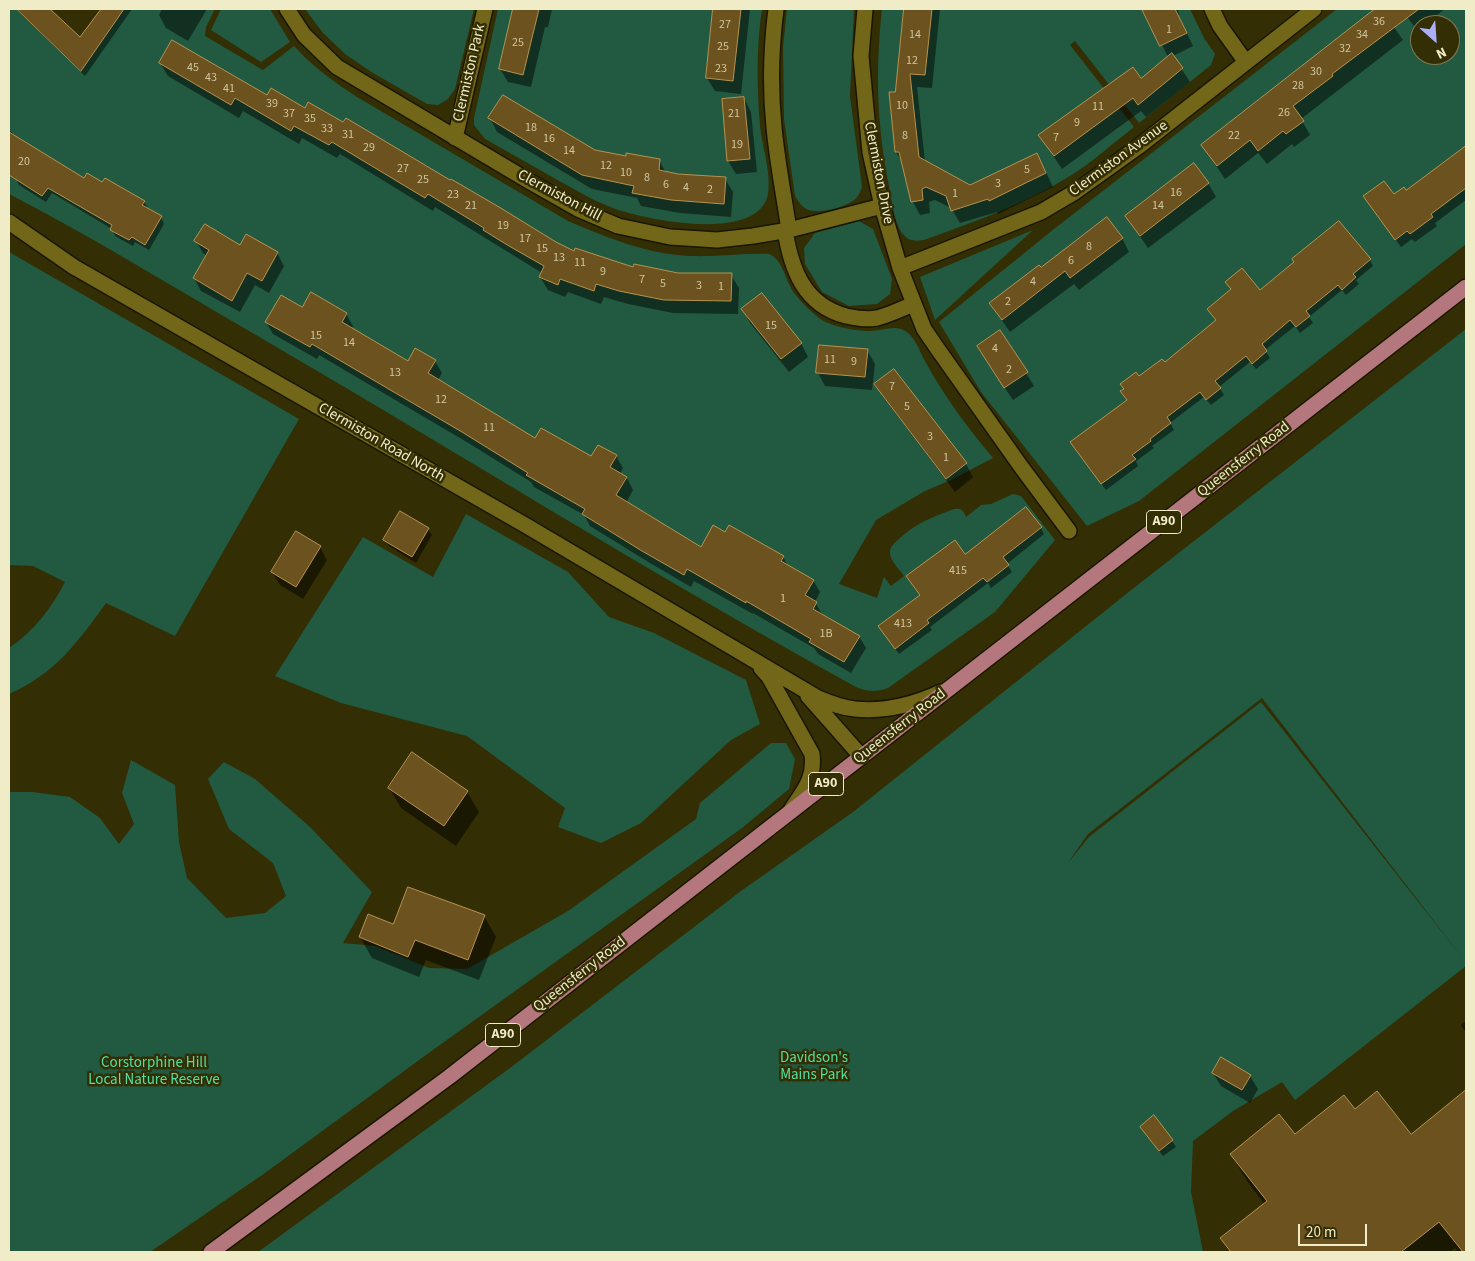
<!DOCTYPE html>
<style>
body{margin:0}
#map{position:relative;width:1475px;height:1261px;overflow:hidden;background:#332e04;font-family:"Source Sans 3",sans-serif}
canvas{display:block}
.frame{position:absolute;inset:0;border:10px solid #f1ecc8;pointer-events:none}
.north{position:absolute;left:1410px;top:15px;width:50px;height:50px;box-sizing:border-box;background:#332e04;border:1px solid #7f7a52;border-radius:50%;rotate:154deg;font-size:14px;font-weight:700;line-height:20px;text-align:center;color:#f1ecc8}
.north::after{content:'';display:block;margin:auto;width:18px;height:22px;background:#abaffb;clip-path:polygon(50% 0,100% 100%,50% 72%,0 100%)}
.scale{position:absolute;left:1298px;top:1224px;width:69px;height:22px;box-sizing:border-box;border:2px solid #f1ecc8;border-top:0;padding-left:6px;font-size:15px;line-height:18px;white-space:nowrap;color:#f1ecc8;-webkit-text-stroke:4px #332e04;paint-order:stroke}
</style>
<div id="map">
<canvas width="1475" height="1261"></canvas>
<div class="frame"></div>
<div class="north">N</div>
<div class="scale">20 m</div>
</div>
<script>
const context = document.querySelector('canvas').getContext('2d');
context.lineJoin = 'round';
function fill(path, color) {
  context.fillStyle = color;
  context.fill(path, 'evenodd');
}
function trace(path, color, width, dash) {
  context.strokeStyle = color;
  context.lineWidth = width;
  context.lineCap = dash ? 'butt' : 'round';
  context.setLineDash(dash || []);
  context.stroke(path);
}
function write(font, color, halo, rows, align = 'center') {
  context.font = font + ' "Source Sans 3",sans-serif';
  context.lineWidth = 5;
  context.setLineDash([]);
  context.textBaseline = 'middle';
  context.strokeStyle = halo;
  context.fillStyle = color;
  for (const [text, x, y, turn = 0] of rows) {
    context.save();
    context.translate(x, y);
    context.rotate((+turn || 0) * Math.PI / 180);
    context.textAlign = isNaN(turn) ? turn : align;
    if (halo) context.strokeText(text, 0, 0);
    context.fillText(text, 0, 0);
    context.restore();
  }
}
fill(new Path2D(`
 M 9,9 L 17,9 L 81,71 L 124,9 L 215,9 L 206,27 L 205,36 L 263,70 L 294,46 C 313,67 334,82 357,97 L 568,221 C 605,237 650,255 691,256 C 717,257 743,253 769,254 C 784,260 785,282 795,294 C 802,303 810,311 819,318 C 831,327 856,331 870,331 C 880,331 891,326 901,329 C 914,333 919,350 925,361 C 944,396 967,427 993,458 L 951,480 L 925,491 L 876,520 L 839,584 L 877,598 L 884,577 L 891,586 L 904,576 C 900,570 890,561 890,553 C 889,546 896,542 900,538 C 918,522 933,517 954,509 C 963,508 963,511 966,517 L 981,505 L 991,504 L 1013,494 L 1021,496 L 1055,540 L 995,612 L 888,688 C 876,692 868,692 856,687 C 649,573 449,447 244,328 C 166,283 89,235 9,194 Z
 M 221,9 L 270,9 L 290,42 L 261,62 L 211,30 Z
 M 305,9 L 474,9 L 455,89 L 448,99 L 438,105 L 427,104 L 373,73 L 345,54 L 323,33 Z
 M 498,9 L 762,9 C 756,47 757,88 760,126 C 762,147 773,178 767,198 C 752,243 639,219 608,206 C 592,200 576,190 561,182 C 535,167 510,153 485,139 L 474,125 L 474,118 Z
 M 787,9 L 854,9 L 850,96 L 862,187 C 861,190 859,195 857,197 C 850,207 819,214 809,210 C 802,208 799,202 795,196 L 784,119 L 783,47 Z
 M 882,9 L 1190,9 L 1204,38 L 1215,54 L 1211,65 L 1139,123 L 1075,41 L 1070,45 L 1134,127 C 1113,143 1093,162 1070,176 C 1025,204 974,222 924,240 C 916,241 909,242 903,234 C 895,225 892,203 890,191 C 877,128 875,73 882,9 Z
 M 1337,9 L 1466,9 L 1466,244 L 1139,501 L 1087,526 L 981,392 L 939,322 L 1054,229 ZM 1420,25 L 1450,25 L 1450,55 L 1420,55 Z
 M 859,221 L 873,229 L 892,279 L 890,294 L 877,304 L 849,306 L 822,292 L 805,264 L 804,248 L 815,233 Z
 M 1033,230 L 935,320 L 920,277 Z
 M 9,252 L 299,419 L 175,636 L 106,603 C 77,643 56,673 9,694 L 9,648 C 34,631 51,609 65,582 L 33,566 L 9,565 Z
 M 1466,329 L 1466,966 L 1295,1100 L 1282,1082 L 1233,1111 L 1193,1141 L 1191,1192 L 1203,1252 L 258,1252 L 510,1068 L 741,891 L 853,812 L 1135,587 ZM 1262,698 L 1464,960 L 1261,702 L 1089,837 L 1067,864 L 1088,834 Z
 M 466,514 L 568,572 L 609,617 L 654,633 L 746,680 L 760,724 L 731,740 L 641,823 L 601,843 L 558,827 L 565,808 L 467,736 L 341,703 L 275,676 L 363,537 L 433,577 Z
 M 771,743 L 786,743 L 795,759 L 789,789 L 742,828 L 426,1055 L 265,1173 L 150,1252 L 9,1252 L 9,792 L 32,792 L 70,797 L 100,818 L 119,844 L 134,824 L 122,793 L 131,760 L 175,785 L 179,842 L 187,878 L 226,918 L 265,913 L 286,896 L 273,863 L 229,829 L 208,779 L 224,762 L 255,779 L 310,827 L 372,892 L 343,943 L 375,946 L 429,968 L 467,969 L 568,911 L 696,819 L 700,803 Z`), '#215a41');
fill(new Path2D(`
 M 16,9 L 48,9 L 80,39 L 103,9 L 132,9 L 85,76 Z
 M 162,9 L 207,9 L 188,41 L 166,28 L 159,15 Z
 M 514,9 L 552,9 L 548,27 L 545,27 L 531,87 L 508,82 L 500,69 Z
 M 714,9 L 750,9 L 741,94 L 715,91 L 707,78 Z
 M 905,9 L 940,9 L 932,88 L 917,87 L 925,162 L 970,187 L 1044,168 L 1053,187 L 998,214 L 997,212 L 960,223 L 951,208 L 935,200 L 929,202 L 930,213 L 920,215 L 913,202 L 904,164 L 896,152 L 896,93 Z
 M 1144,9 L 1178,9 L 1179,17 L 1193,46 L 1173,56 L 1190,82 L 1146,117 L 1141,111 L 1062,169 L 1040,136 L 1141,79 L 1168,57 Z
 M 1378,9 L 1381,9 L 1403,40 L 1301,119 L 1310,135 L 1294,147 L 1292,144 L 1267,164 L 1258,153 L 1225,179 L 1203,146 Z
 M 1401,9 L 1445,9 L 1424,25 L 1420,25 L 1420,28 L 1417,30 Z
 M 160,63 L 305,109 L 574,253 L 634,269 L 678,274 L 731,275 L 739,288 L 738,314 L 673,313 L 628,304 L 604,297 L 601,304 L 568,292 L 565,297 L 548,290 L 540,277 L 542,273 L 435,207 L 433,211 L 340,154 L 337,158 L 302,138 L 299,144 L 243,111 L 239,118 L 168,76 Z
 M 744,98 L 751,112 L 757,172 L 736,174 L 728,161 L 723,100 Z
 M 490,118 L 594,151 L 627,158 L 659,160 L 666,173 L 678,175 L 725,179 L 733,192 L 731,217 L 680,213 L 641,206 L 637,198 L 592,189 L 497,132 Z
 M 9,130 L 19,139 L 84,180 L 103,184 L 144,202 L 148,208 L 161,217 L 164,224 L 149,250 L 135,242 L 133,246 L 115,236 L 112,229 L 52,193 L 46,202 L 19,185 L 16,179 L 21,170 L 9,158 Z
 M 1466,147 L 1466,200 L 1435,223 L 1437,226 L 1415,242 L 1412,239 L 1401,247 L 1365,196 L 1394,196 L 1406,192 Z
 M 1208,183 L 1216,197 L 1148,248 L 1126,216 Z
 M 1122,238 L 1129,252 L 1079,290 L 1074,284 L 1010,332 L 990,303 L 1041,269 Z
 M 196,241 L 240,246 L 277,253 L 284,266 L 269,293 L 255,285 L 240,312 L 201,291 L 194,278 L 207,256 L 203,253 Z
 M 1370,260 L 1373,266 L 1356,280 L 1359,284 L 1346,295 L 1342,290 L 1309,317 L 1313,323 L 1300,333 L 1295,326 L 1265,350 L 1270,358 L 1256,369 L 1250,362 L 1219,387 L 1224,395 L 1211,405 L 1204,397 L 1170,423 L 1174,430 L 1152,446 L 1154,448 L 1136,461 L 1138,466 L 1106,490 L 1075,449 L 1128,401 L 1139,378 L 1164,364 L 1217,321 L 1209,309 L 1232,290 L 1227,282 L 1259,291 Z
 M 303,309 L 346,314 L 353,326 L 351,329 L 408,362 L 435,361 L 442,373 L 438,380 L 536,440 L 592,458 L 616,456 L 623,468 L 620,474 L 627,478 L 633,490 L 626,503 L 701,549 L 725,533 L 783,557 L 788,566 L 813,580 L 820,592 L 815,602 L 823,616 L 859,636 L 866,648 L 851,673 L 818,654 L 814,648 L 753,613 L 753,614 L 694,581 L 691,587 L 650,563 L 590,526 L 584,515 L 534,487 L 531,482 L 470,444 L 319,355 L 317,359 L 273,334 L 266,322 Z
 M 743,310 L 801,343 L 808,357 L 789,372 L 750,323 Z
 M 867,350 L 875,364 L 872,390 L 825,386 L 818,373 Z
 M 986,360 L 1026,373 L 1034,386 L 1013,400 Z
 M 876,384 L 966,464 L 973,477 L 955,492 L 884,398 Z
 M 401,513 L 428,529 L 432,535 L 416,563 L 389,546 L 385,540 Z
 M 1041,528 L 1044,534 L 1007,564 L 1012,572 L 991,588 L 988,583 L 930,627 L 932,630 L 899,654 L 883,632 L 965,556 Z
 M 320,547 L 327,560 L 303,599 L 280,585 L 272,572 Z
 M 389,788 L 467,792 L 479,812 L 456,846 L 401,808 Z
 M 484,916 L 496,937 L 479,980 L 426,960 L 419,977 L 372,958 L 360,937 L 394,926 Z
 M 1466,1021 L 1466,1033 L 1461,1025 Z
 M 1213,1073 L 1250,1076 L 1258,1089 L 1250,1103 L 1221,1086 Z
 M 1466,1091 L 1466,1252 L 1458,1252 L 1455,1248 L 1450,1252 L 1230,1252 L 1222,1239 L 1265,1205 L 1247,1181 L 1231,1154 L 1295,1136 L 1355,1111 L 1411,1135 Z
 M 1145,1133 L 1172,1141 L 1176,1147 L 1163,1156 Z`), '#0007');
const building = new Path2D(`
 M 17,9 L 50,9 L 80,37 L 101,9 L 124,9 L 81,71 Z
 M 513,9 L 539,9 L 523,75 L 499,69 Z
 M 713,9 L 741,9 L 733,81 L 706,78 Z
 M 904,9 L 932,9 L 925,75 L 910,74 L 919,157 L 970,185 L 1037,153 L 1046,173 L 989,201 L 988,199 L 951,211 L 946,196 L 926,187 L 922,189 L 923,200 L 911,202 L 899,152 L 895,152 L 889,92 L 895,92 Z
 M 1142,9 L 1175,9 L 1187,33 L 1160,46 Z
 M 1375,9 L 1419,9 L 1332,74 L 1333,76 L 1293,106 L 1304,121 L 1286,134 L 1283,131 L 1258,151 L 1250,140 L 1217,166 L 1201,145 Z
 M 172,40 L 267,95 L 271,88 L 305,108 L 308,102 L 343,122 L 346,118 L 450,180 L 451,179 L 499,207 L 556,242 L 574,251 L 575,248 L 633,267 L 634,264 L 678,273 L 732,273 L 731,301 L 664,300 L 619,291 L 596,284 L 594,291 L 560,279 L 558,285 L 539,277 L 544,266 L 509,246 L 483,230 L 484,228 L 428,194 L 425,198 L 332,142 L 329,145 L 294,126 L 291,131 L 235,98 L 231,105 L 159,63 Z
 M 1172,53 L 1183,68 L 1138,105 L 1133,98 L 1054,156 L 1038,135 L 1133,67 L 1141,78 Z
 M 503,95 L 595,150 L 626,156 L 626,153 L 660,159 L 659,170 L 678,174 L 726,177 L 724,204 L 671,200 L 632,193 L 634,186 L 582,175 L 488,118 Z
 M 744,97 L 750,159 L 727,161 L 722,99 Z
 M 9,132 L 84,178 L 87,173 L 102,182 L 105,178 L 145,201 L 142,205 L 162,216 L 145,245 L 132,237 L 129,240 L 110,230 L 112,225 L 48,188 L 42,196 L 9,175 Z
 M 1466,146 L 1466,188 L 1431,214 L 1433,217 L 1410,234 L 1407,231 L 1395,240 L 1363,196 L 1384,181 L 1394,194 L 1404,187 L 1406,190 Z
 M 1194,163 L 1209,183 L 1140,236 L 1125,216 Z
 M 1107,217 L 1123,238 L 1070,278 L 1065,271 L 1002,320 L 989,303 L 1039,265 L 1041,267 Z
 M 1339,221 L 1371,259 L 1353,274 L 1356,277 L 1342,290 L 1338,285 L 1306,311 L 1310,316 L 1296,327 L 1290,320 L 1262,344 L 1267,351 L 1252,364 L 1246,356 L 1215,381 L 1221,388 L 1206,400 L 1200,392 L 1167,417 L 1171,423 L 1150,439 L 1151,441 L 1132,455 L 1136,459 L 1101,484 L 1070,442 L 1127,400 L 1120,391 L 1124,389 L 1120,384 L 1136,372 L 1139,376 L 1162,359 L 1165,362 L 1216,320 L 1207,309 L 1231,289 L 1225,282 L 1242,268 L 1260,290 L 1294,262 L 1292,259 Z
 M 205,224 L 240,245 L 246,234 L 278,252 L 262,281 L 247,273 L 232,301 L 193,278 L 209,250 L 194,241 Z
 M 311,292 L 347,313 L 342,322 L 408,361 L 415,348 L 436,360 L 428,373 L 535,438 L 541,428 L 591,456 L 598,445 L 617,455 L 610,467 L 627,477 L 616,495 L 701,547 L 713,525 L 725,532 L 729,525 L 784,556 L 781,561 L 814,580 L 805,595 L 817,602 L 813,609 L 860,636 L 844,662 L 809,642 L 811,639 L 746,601 L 746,603 L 687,569 L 684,575 L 642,551 L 582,514 L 585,509 L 526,475 L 528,473 L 462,432 L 312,344 L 310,347 L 265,322 L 281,295 L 302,307 Z
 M 762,293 L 802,343 L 781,359 L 741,309 Z
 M 1000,330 L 1028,372 L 1004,388 L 977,346 Z
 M 819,345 L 868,349 L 865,377 L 816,373 Z
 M 894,369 L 967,463 L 946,479 L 874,384 Z
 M 1026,507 L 1042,527 L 1003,557 L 1009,565 L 987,582 L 983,578 L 927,620 L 929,623 L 895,649 L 878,626 L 920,595 L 906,576 L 955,540 L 965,554 Z
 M 400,511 L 429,528 L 412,557 L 383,540 Z
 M 296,531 L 321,546 L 296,587 L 271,572 Z
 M 412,752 L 468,791 L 444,826 L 388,788 Z
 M 408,887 L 485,915 L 468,960 L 415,940 L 408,957 L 359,937 L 368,914 L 393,924 Z
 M 1221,1057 L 1251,1075 L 1242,1090 L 1212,1073 Z
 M 1466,1090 L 1466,1252 L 1463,1252 L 1439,1222 L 1401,1252 L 1231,1252 L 1220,1238 L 1267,1201 L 1230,1154 L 1279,1114 L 1295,1134 L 1344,1095 L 1355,1109 L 1377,1091 L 1411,1134 Z
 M 1154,1115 L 1173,1140 L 1159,1151 L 1140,1127 Z`);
fill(building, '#6c521e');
trace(building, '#b7924f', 1);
const minor = new Path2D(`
 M 287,9 L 304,35 L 337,67 L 527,180 L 578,209 L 618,226 L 670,237 L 717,240 L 753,236 L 789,230 L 882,206
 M 776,9 C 771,48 770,88 774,127 C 777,161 784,196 789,230
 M 865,9 L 861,56 L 870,152 L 882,206 L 900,268 L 924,329 L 937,348 L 1022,468 L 1069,531
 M 1212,9 L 1220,26 L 1245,61
 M 455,138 L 485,9
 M 785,230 C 791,269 804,305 846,316 C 856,318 866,320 877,318 C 889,315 902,309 913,304
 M 900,268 L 1041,212 L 1075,192 L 1138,147 L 1314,9`);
const tertiary = new Path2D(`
 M 9,222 L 74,267 L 525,525 L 818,698 C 830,703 842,708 855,709 C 884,712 915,704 941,692
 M 761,668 L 769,677 L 812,754 C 815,779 804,790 791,810
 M 808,696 L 861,756`);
const primary = new Path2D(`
 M 211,1252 L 449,1077 L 1466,287`);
trace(minor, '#191601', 18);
trace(tertiary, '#191601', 18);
trace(primary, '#191601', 18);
trace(minor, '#726719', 15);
trace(tertiary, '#726719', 15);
trace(primary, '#b4777d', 15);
write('12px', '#d0c69e', null, [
 ["36",1379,22],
 ["27",725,25],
 ["1",1169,30],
 ["14",915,35],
 ["34",1362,35],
 ["25",518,43],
 ["25",723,47],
 ["32",1345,49],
 ["12",912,61],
 ["45",193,68],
 ["23",721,69],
 ["30",1316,72],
 ["43",211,78],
 ["28",1298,86],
 ["41",229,89],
 ["39",272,104],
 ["10",902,106],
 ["11",1098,107],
 ["26",1284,113],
 ["37",289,114],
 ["21",734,114],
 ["35",310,119],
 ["9",1077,123],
 ["18",531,128],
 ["33",327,129],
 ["31",348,135],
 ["8",905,136],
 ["22",1234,136],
 ["7",1056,138],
 ["16",549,139],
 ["19",737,145],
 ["29",369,148],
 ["14",569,151],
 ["20",24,162],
 ["12",606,166],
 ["27",403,169],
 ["5",1027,170],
 ["10",626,173],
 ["8",647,178],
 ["25",423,180],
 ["3",998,184],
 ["6",666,185],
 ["4",686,188],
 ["2",710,190],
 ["16",1176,193],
 ["1",955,194],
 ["23",453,195],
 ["21",471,206],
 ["14",1158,206],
 ["19",503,226],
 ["17",525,239],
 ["8",1089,247],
 ["15",542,249],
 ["13",559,258],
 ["6",1071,261],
 ["11",580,263],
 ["9",603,272],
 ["7",642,280],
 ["4",1033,282],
 ["5",663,284],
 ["3",699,286],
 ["1",721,287],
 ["2",1008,302],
 ["15",771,326],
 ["15",316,336],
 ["14",349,343],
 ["4",995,349],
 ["11",830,360],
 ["9",854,362],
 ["2",1009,370],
 ["13",395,373],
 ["7",892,387],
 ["12",441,400],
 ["5",907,407],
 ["11",489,428],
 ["3",930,437],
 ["1",946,458],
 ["415",958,571],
 ["1",783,599],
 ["413",903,624],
 ["1B",826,634]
]);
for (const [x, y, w] of [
 [1164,522,35],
 [826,784,35],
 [503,1035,35]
]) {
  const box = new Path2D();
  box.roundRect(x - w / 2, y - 11.5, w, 23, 4);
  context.fillStyle = '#332e04';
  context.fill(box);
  trace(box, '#f1ecc8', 1);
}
write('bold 14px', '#f1ecc8', null, [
 ["A90",1164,522],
 ["A90",826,784],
 ["A90",503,1035]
]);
write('15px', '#f1ecc8', '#332e04', [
 ["Clermiston Park",470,73,-77],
 ["Clermiston Avenue",1119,159,-36],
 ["Clermiston Drive",878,173,79],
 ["Clermiston Hill",559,196,28],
 ["Clermiston Road North",381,443,30],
 ["Queensferry Road",1244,460,-38],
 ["Queensferry Road",900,727,-38],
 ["Queensferry Road",580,975,-38]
]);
write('15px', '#51e0a3', '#332e04', [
 ["Davidson's",814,1059],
 ["Mains Park",814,1076],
 ["Corstorphine Hill",154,1064],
 ["Local Nature Reserve",154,1081]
]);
</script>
